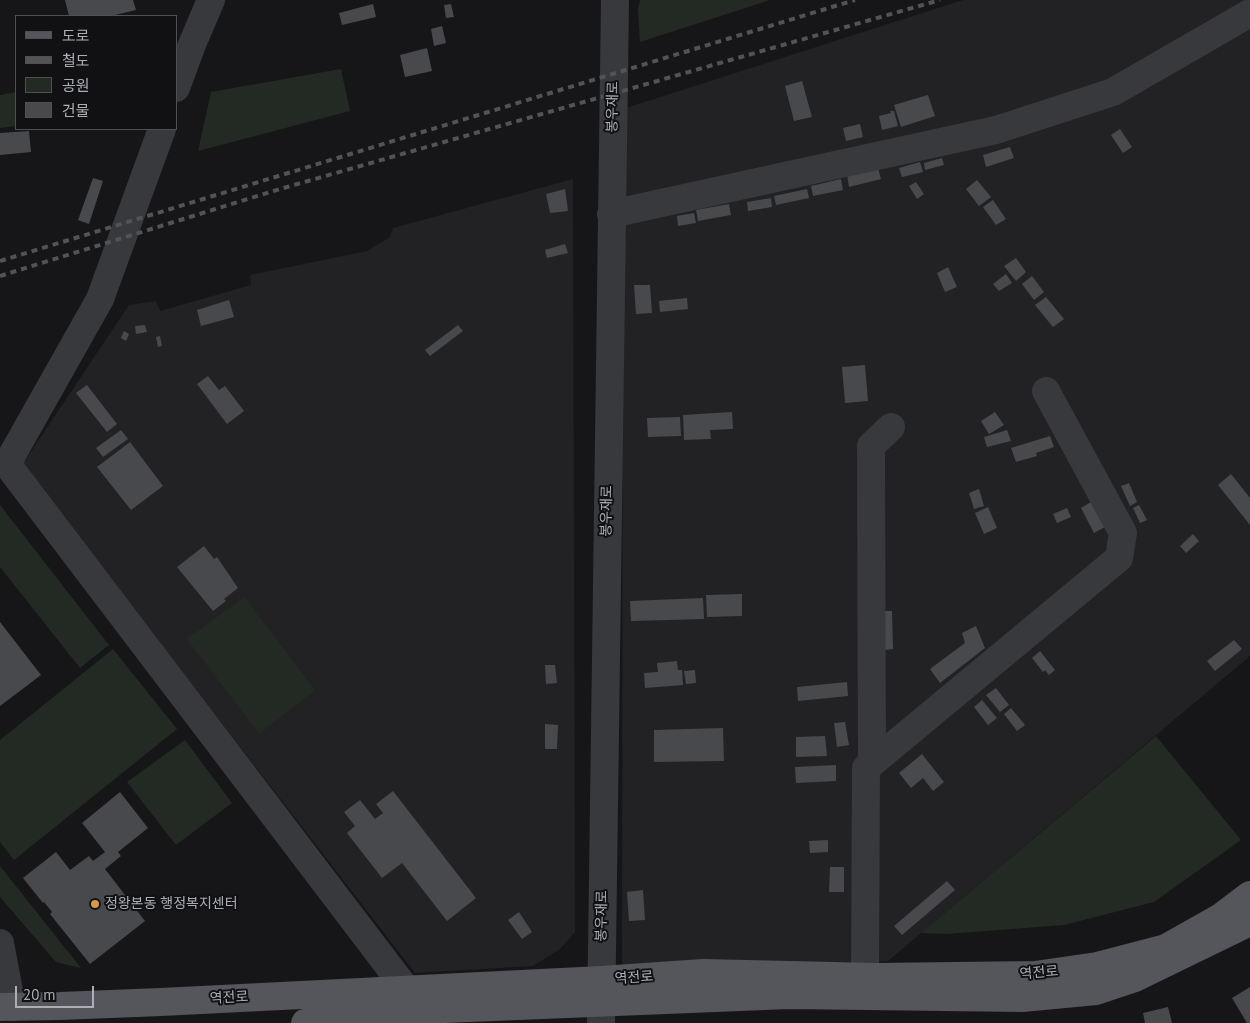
<!DOCTYPE html>
<meta charset="utf-8">
<style>
body{margin:0}
#map{position:relative;width:1250px;height:1023px;overflow:hidden;background:#161618;font-family:"PT Sans","Noto Sans KR",sans-serif}
canvas{display:block}
.legend{position:absolute;left:15px;top:15px;width:162px;height:115px;box-sizing:border-box;background:#111113;border:1px solid #4e5054;margin:0;padding:6px 9px;list-style:none;font-size:15px;color:#aaafb6}
.legend li{display:flex;align-items:center;gap:10px;height:25px}
.legend b{width:25px;border:1px solid #4e5054}
.scale{position:absolute;left:15px;top:986px;width:79px;height:22px;box-sizing:border-box;border:2px solid #aaafb6;border-top:0;padding-left:6px;font-size:15px;line-height:18px;white-space:nowrap;color:#aaafb6;-webkit-text-stroke:4px #111113;paint-order:stroke}
</style>
<div id="map">
<canvas width="1250" height="1023"></canvas>
<ul class="legend">
<li><b style="height:6px;background:#54565b"></b>도로</li>
<li><b style="height:6px;background:#515357"></b>철도</li>
<li><b style="height:14px;background:#232a23"></b>공원</li>
<li><b style="height:14px;background:#48494c"></b>건물</li>
</ul>
<div class="scale">20 m</div>
</div>
<script>
const context = document.querySelector('canvas').getContext('2d');
context.lineJoin = 'round';
function fill(path, color) {
  context.fillStyle = color;
  context.fill(path, 'evenodd');
}
function trace(path, color, width, dash) {
  context.strokeStyle = color;
  context.lineWidth = width;
  context.lineCap = dash ? 'butt' : 'round';
  context.setLineDash(dash || []);
  context.stroke(path);
}
function write(font, color, halo, rows, align = 'center') {
  context.font = font + ' "PT Sans","Noto Sans KR",sans-serif';
  context.lineWidth = 4;
  context.setLineDash([]);
  context.textBaseline = 'middle';
  context.strokeStyle = halo;
  context.fillStyle = color;
  for (const [text, x, y, turn = 0] of rows) {
    context.save();
    context.translate(x, y);
    context.rotate((+turn || 0) * Math.PI / 180);
    context.textAlign = isNaN(turn) ? turn : align;
    if (halo) context.strokeText(text, 0, 0);
    context.fillText(text, 0, 0);
    context.restore();
  }
}
fill(new Path2D(`
 M 963,0 L 1250,0 L 1250,656 L 888,961 L 622,970 L 623,109 Z
 M 573,179 L 575,932 L 560,949 L 533,966 L 415,973 L 22,465 L 129,305 L 156,301 L 160,311 L 251,285 L 250,275 L 367,251 L 390,237 L 393,228 Z`), '#222224');
fill(new Path2D(`
 M 640,0 L 770,0 L 640,42 L 638,9 Z
 M 341,69 L 350,111 L 198,151 L 211,92 Z
 M 16,92 L 16,126 L 0,128 L 0,95 Z
 M 0,505 L 109,645 L 80,668 L 0,567 Z
 M 244,597 L 315,690 L 259,734 L 187,639 Z
 M 113,649 L 177,729 L 14,860 L 0,842 L 0,740 Z
 M 1156,736 L 1241,840 L 1154,902 L 1064,925 L 946,934 L 921,933 Z
 M 185,740 L 232,803 L 176,845 L 127,782 Z
 M 0,866 L 81,968 L 56,962 L 0,897 Z`), '#232a23');
fill(new Path2D(`
 M 65,0 L 133,0 L 136,10 L 111,16 L 69,16 Z
 M 373,4 L 376,17 L 342,25 L 339,13 Z
 M 451,4 L 454,17 L 446,18 L 444,5 Z
 M 442,26 L 446,43 L 434,46 L 431,29 Z
 M 427,48 L 432,71 L 405,77 L 400,55 Z
 M 802,81 L 812,117 L 794,121 L 785,86 Z
 M 928,95 L 935,116 L 901,127 L 894,105 Z
 M 890,111 L 894,111 L 898,126 L 882,130 L 879,116 L 891,113 Z
 M 860,124 L 863,137 L 846,141 L 843,128 Z
 M 1120,129 L 1132,147 L 1123,153 L 1111,135 Z
 M 29,131 L 31,152 L 0,155 L 0,133 Z
 M 1010,147 L 1014,158 L 986,167 L 983,155 Z
 M 942,158 L 944,165 L 925,170 L 924,163 Z
 M 920,162 L 923,172 L 902,177 L 899,168 Z
 M 878,168 L 881,179 L 849,187 L 847,175 Z
 M 93,178 L 103,181 L 89,224 L 78,220 Z
 M 841,179 L 843,190 L 813,196 L 811,186 Z
 M 977,180 L 991,197 L 979,206 L 966,189 Z
 M 916,182 L 924,194 L 917,199 L 909,186 Z
 M 565,189 L 568,211 L 550,213 L 546,194 Z
 M 807,189 L 809,198 L 776,205 L 774,196 Z
 M 771,198 L 772,207 L 748,211 L 747,202 Z
 M 993,200 L 1006,219 L 996,225 L 983,207 Z
 M 729,204 L 731,215 L 698,221 L 696,210 Z
 M 694,213 L 696,223 L 678,226 L 677,216 Z
 M 565,244 L 568,253 L 547,258 L 545,250 Z
 M 1016,258 L 1026,272 L 1016,281 L 1004,266 Z
 M 948,267 L 957,287 L 945,292 L 937,273 Z
 M 1006,274 L 1012,283 L 999,291 L 993,284 Z
 M 1032,276 L 1044,292 L 1034,300 L 1022,284 Z
 M 634,285 L 650,285 L 652,313 L 636,314 Z
 M 1046,297 L 1064,319 L 1053,327 L 1035,305 Z
 M 687,298 L 688,309 L 660,312 L 659,301 Z
 M 229,300 L 234,317 L 201,326 L 197,310 Z
 M 145,325 L 147,332 L 136,334 L 135,326 Z
 M 458,325 L 463,331 L 430,356 L 425,350 Z
 M 124,331 L 129,334 L 126,341 L 121,338 Z
 M 160,336 L 162,346 L 158,347 L 156,337 Z
 M 865,365 L 868,401 L 845,403 L 842,367 Z
 M 208,376 L 219,390 L 225,386 L 244,411 L 227,424 L 197,384 Z
 M 87,385 L 117,424 L 107,432 L 76,393 Z
 M 732,412 L 733,429 L 710,430 L 711,439 L 684,440 L 683,415 Z
 M 995,412 L 1004,425 L 989,434 L 981,421 Z
 M 680,417 L 681,436 L 648,437 L 647,418 Z
 M 121,430 L 128,439 L 103,457 L 96,448 Z
 M 1007,430 L 1011,441 L 987,447 L 984,437 Z
 M 1050,436 L 1054,447 L 1036,453 L 1037,456 L 1016,462 L 1011,448 Z
 M 130,442 L 163,486 L 131,510 L 97,467 Z
 M 1231,474 L 1250,498 L 1250,525 L 1218,485 Z
 M 1129,483 L 1137,502 L 1130,506 L 1121,486 Z
 M 979,489 L 984,506 L 974,509 L 969,493 Z
 M 1091,502 L 1105,527 L 1094,533 L 1081,508 Z
 M 1139,505 L 1147,520 L 1140,523 L 1133,508 Z
 M 988,507 L 997,528 L 984,534 L 975,513 Z
 M 1067,508 L 1071,517 L 1057,523 L 1053,514 Z
 M 1193,534 L 1199,541 L 1186,553 L 1180,546 Z
 M 204,546 L 214,559 L 217,557 L 238,588 L 224,599 L 226,601 L 213,611 L 177,567 Z
 M 742,594 L 742,616 L 707,617 L 706,595 Z
 M 703,598 L 704,619 L 631,621 L 630,601 Z
 M 884,611 L 892,611 L 893,649 L 885,650 Z
 M 0,622 L 41,675 L 0,706 Z
 M 976,626 L 985,648 L 940,683 L 930,669 L 965,643 L 962,633 Z
 M 1234,640 L 1242,649 L 1215,671 L 1207,661 Z
 M 1040,651 L 1055,670 L 1049,675 L 1045,670 L 1043,672 L 1032,658 Z
 M 677,661 L 678,670 L 682,670 L 683,685 L 645,688 L 644,673 L 658,672 L 657,663 Z
 M 545,665 L 555,665 L 557,683 L 546,684 Z
 M 695,670 L 696,683 L 686,684 L 684,671 Z
 M 847,682 L 848,696 L 798,701 L 797,687 Z
 M 996,688 L 1009,705 L 1000,712 L 986,695 Z
 M 982,700 L 997,718 L 988,725 L 974,707 Z
 M 1011,708 L 1025,725 L 1017,731 L 1004,714 Z
 M 845,722 L 849,745 L 837,747 L 834,723 Z
 M 545,724 L 558,725 L 557,749 L 545,749 Z
 M 723,728 L 724,761 L 654,762 L 654,730 Z
 M 825,736 L 827,756 L 796,757 L 796,737 Z
 M 922,754 L 944,782 L 933,791 L 923,778 L 911,788 L 899,773 Z
 M 836,765 L 836,781 L 796,783 L 795,767 Z
 M 393,791 L 476,898 L 447,921 L 402,863 L 382,878 L 347,833 L 355,826 L 344,812 L 360,800 L 375,819 L 383,813 L 376,804 Z
 M 120,792 L 148,828 L 118,852 L 121,856 L 105,869 L 145,921 L 90,964 L 50,914 L 52,912 L 44,902 L 43,903 L 23,878 L 56,852 L 70,870 L 89,856 L 93,861 L 105,852 L 82,823 Z
 M 828,840 L 828,852 L 810,853 L 809,841 Z
 M 830,867 L 844,867 L 844,892 L 829,892 Z
 M 947,881 L 955,890 L 902,935 L 894,926 Z
 M 643,890 L 645,920 L 629,921 L 627,892 Z
 M 519,912 L 532,932 L 522,939 L 508,920 Z
 M 1250,987 L 1250,1023 L 1247,1023 L 1232,998 Z
 M 1168,1007 L 1172,1023 L 1145,1023 L 1143,1013 Z`), '#48494c');
trace(new Path2D(`
 M 176,88 L 193,42 L 211,0
 M 162,129 L 100,299 L 7,464 L 406,989
 M 611,214 L 996,130 L 1113,92 L 1250,13
 M 872,763 L 871,446 L 891,427
 M 0,943 L 12,1007
 M 865,976 L 866,768 L 1119,558 L 1123,533 L 1046,391
 M 601,1023 L 615,0`), '#37393c', 28);
trace(new Path2D(`
 M 0,1007 L 60,1006 L 161,1002 L 601,980 L 703,973 L 876,977 L 1035,975 L 1097,966 L 1166,948 L 1221,917 L 1250,895
 M 305,1023 L 444,1009 L 789,995 L 1022,998 L 1096,991 L 1135,978 L 1250,922`), '#54565b', 28);
trace(new Path2D(`
 M 0,261 L 855,0
 M 0,276 L 280,189 L 940,0`), '#515357', 4, [6, 5]);
for (const [x, y, r, color] of [
 [95,904,5,"#dc9649"]
]) {
  const dot = new Path2D();
  dot.arc(x, y, r, 0, 2 * Math.PI);
  context.fillStyle = color;
  context.fill(dot);
  trace(dot, '#111113', 2);
}
write('14px', '#aaafb6', '#111113', [
 ["봉우재로",613,107,-89],
 ["봉우재로",607,511,-89],
 ["봉우재로",602,916,-89],
 ["역전로",1039,973,-5],
 ["역전로",634,978,-4],
 ["역전로",229,998,-3]
]);
write('14px', '#aaafb6', '#111113', [
 ["정왕본동 행정복지센터",105,904]
], 'left');
</script>
